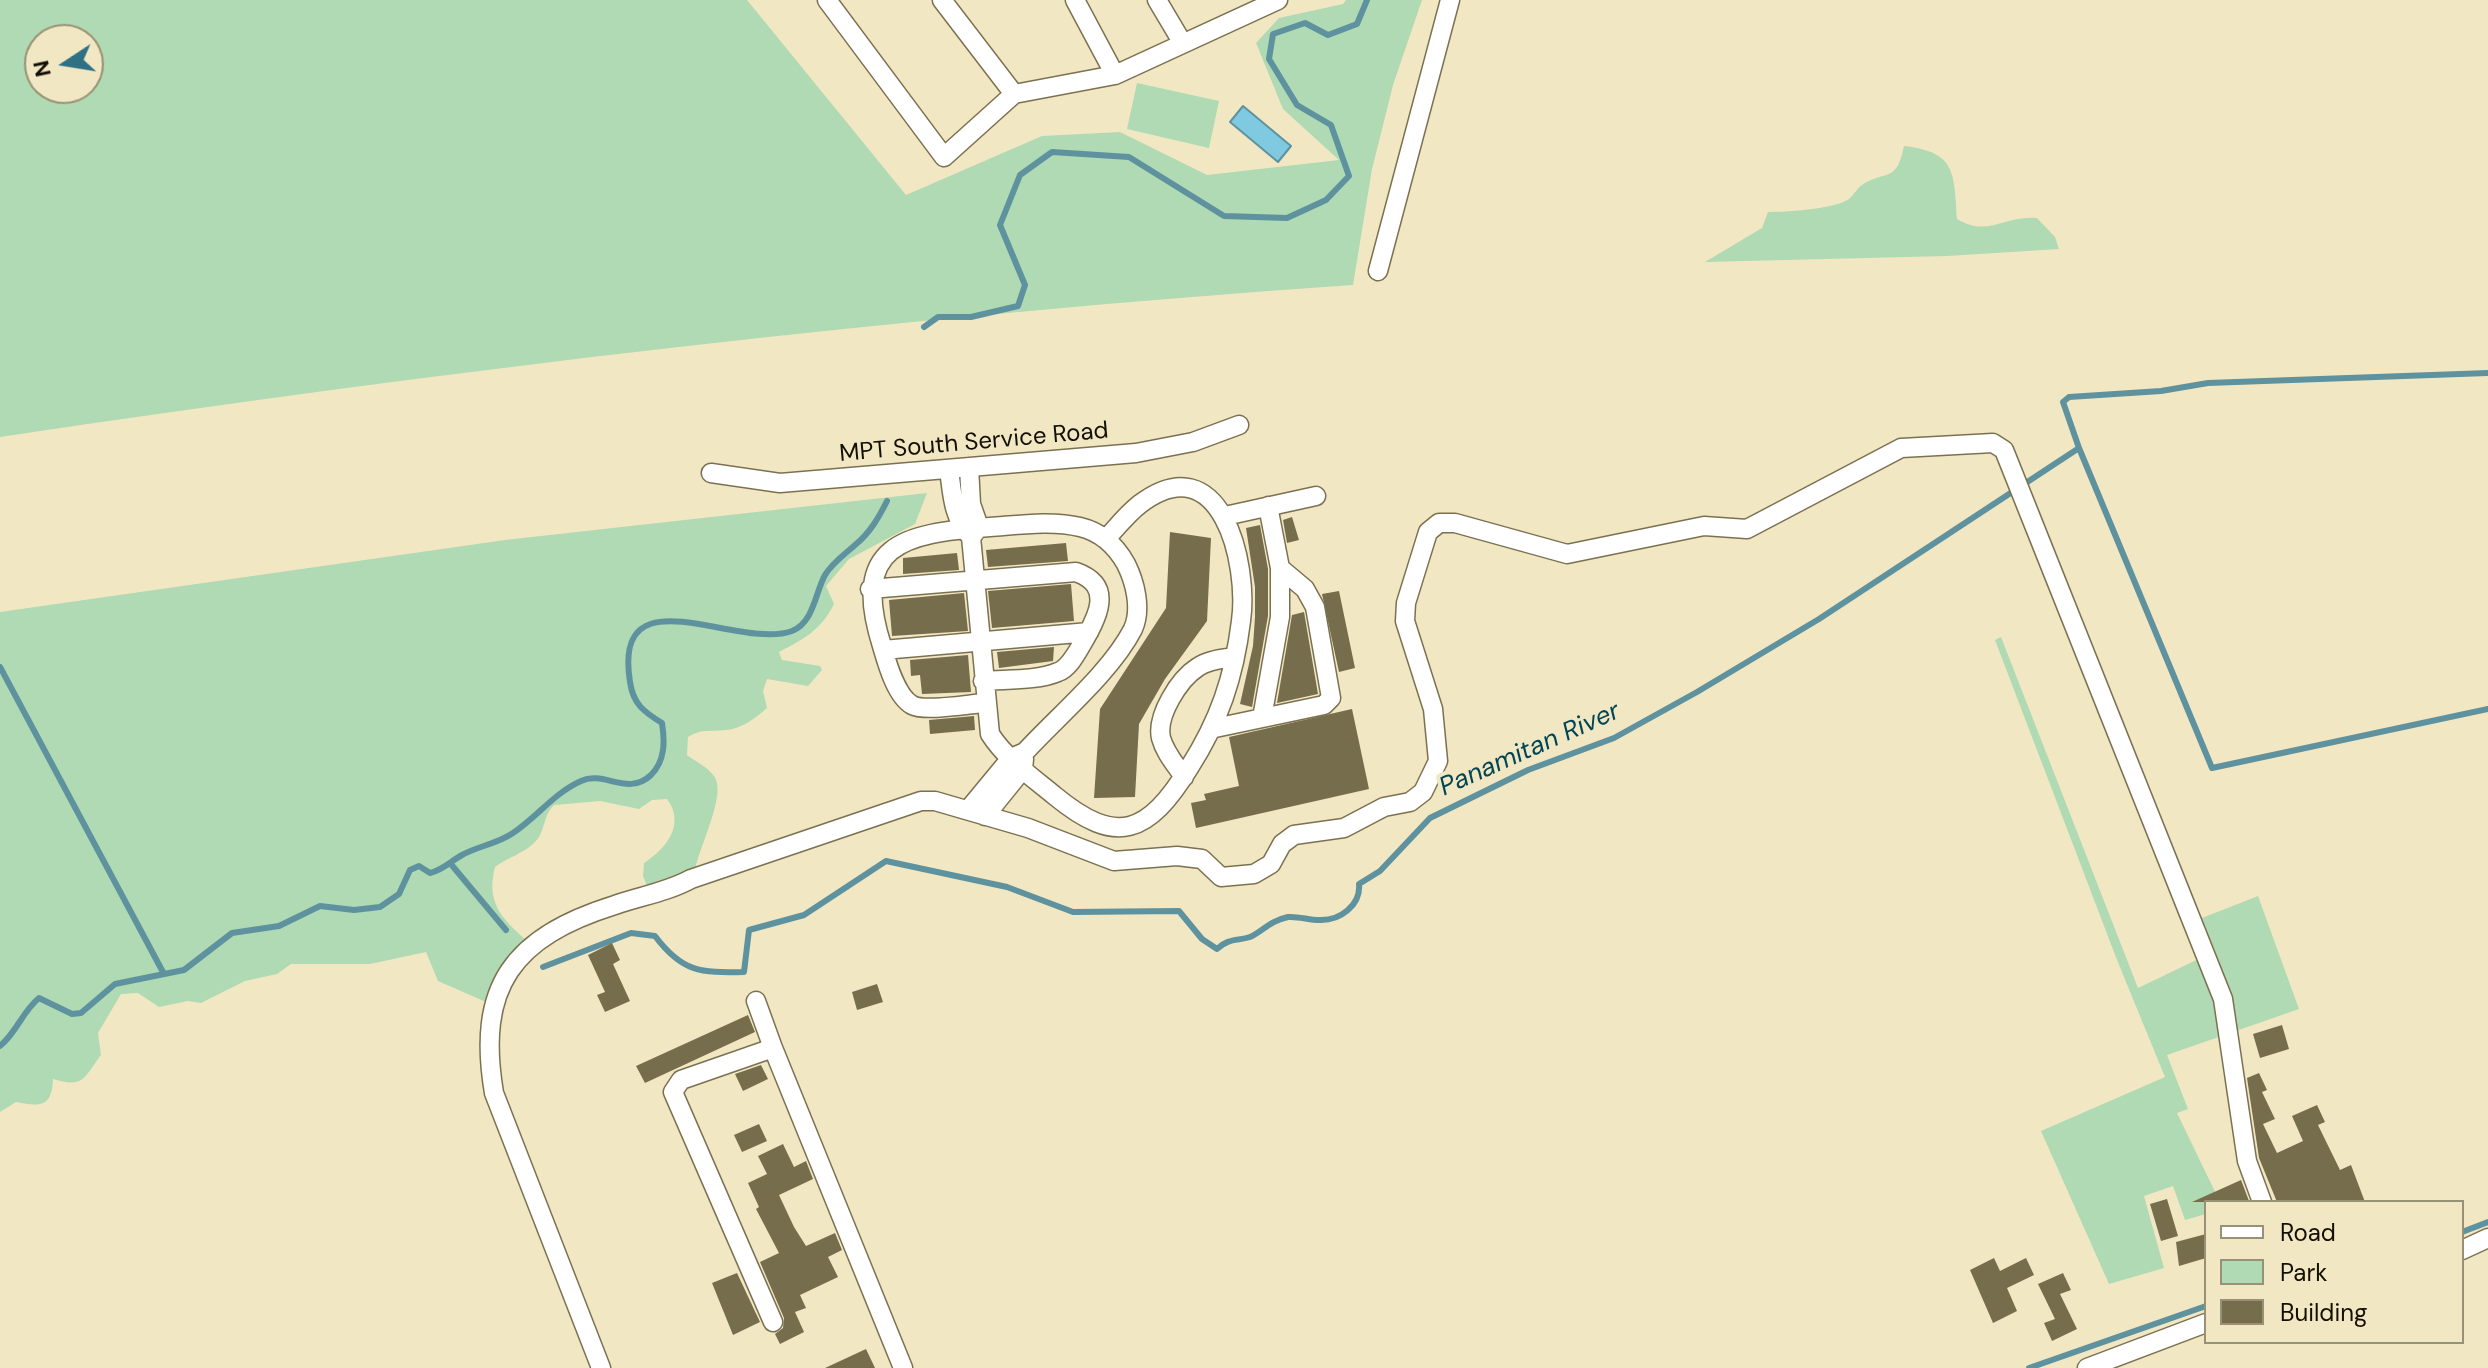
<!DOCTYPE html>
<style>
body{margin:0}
#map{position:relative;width:2488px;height:1368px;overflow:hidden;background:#f2e7c3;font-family:"DM Sans",sans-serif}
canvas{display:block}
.legend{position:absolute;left:2204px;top:1200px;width:260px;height:144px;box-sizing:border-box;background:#f2e7c3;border:2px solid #999177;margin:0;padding:10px 14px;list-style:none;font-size:24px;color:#130f04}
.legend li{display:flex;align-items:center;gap:16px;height:40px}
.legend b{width:40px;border:2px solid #999177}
.north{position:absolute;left:24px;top:24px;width:80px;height:80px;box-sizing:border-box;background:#f2e7c3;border:2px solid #999177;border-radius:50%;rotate:258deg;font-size:22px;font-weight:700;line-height:32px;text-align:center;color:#130f04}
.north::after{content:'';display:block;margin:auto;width:28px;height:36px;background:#307084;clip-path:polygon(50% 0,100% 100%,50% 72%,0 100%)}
</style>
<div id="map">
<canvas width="2488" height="1368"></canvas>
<ul class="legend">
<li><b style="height:10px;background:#fff"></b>Road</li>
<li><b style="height:22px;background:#afdab3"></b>Park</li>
<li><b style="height:22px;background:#766d4d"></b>Building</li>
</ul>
<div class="north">N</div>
</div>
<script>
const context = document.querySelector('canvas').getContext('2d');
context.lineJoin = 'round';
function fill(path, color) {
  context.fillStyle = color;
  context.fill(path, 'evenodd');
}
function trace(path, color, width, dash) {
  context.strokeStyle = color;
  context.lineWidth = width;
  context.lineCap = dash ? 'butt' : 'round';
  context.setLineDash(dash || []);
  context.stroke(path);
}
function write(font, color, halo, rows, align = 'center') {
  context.font = font + ' "DM Sans",sans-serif';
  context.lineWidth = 8;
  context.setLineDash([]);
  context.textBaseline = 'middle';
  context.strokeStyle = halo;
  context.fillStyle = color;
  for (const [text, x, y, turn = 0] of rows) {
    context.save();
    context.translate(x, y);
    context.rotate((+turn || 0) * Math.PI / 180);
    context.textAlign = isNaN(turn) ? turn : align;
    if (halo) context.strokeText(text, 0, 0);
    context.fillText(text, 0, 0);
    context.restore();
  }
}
fill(new Path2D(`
 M 0,0 L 747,0 L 906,195 L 1042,136 L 1120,132 L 1207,175 L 1339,160 L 1283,109 L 1256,43 L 1279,18 L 1343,4 L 1346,0 L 1422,0 L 1393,85 L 1372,169 L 1353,285 C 899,316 449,370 0,437 ZM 40,40 L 88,40 L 88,88 L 40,88 Z
 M 1137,83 L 1219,101 L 1209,148 L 1127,129 Z
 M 1904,146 C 1956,152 1954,172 1957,219 C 1989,238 2003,215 2037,218 L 2055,237 L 2059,249 L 1947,256 L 1705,262 L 1762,228 L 1768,212 C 1786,212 1835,209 1849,199 C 1854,195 1857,188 1862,185 C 1887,169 1896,184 1904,146 Z
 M 927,493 L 915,524 L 849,559 L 826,586 L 834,604 C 821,630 804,639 779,652 L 782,660 L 820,666 L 822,670 L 808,686 L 767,679 L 763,691 L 767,708 C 756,718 741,729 726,730 C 711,732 702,728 688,737 L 687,755 C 696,762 712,769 716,780 C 724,799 699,848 694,873 L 647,886 L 643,876 L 644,863 C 666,849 686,824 667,799 L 652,800 L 639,809 L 600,801 L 554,805 C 542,817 546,832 534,843 C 524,853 507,858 495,867 C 486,902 501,918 526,940 L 494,983 L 486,1002 L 438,981 L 426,952 L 370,964 L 291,964 L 277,974 L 245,981 L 201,1003 L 188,1001 L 159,1007 L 138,993 L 121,994 L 98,1033 L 101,1055 C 83,1079 84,1088 53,1079 C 52,1107 41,1107 16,1102 L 0,1112 L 0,612 L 505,540 Z
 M 2001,637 L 2138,988 L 2215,951 L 2202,918 L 2258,896 L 2299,1009 L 2167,1055 L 2188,1109 L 2177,1113 L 2220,1202 L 2206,1202 L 2206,1214 L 2185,1220 L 2173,1186 L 2144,1196 L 2164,1268 L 2109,1284 L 2041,1131 L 2165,1077 L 2117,960 L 1995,640 Z`), '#afdab3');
const water = new Path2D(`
 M 1243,106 L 1291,146 L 1278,162 L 1230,122 Z`);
fill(water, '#7fcae1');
trace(water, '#5f929f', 2);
trace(new Path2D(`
 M 924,327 L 938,317 L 971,317 L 1018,306 L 1025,285 L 1000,225 L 1020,175 L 1052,152 L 1129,157 L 1224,216 L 1287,218 L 1326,200 L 1349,176 L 1331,125 L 1297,105 L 1269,59 L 1273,34 L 1305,23 L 1328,35 L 1357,24 L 1367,0
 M 2079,448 L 2212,768 L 2488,709
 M 0,667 L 164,974
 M 450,863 L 506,930
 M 543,967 L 631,933 L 655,936 C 682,972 700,973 744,972 L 749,930 L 804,915 L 886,861 L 1007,887 L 1073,912 L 1179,911 L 1202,939 L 1217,949 C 1228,938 1238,941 1250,937 C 1262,932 1269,921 1288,917 C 1298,916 1309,920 1319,920 C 1340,921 1361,905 1359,884 L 1380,871 L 1430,818 L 1528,770 L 1614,738 L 1697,692 L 1819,619 L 2079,448 L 2063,402 L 2069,397 L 2161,391 L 2208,383 L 2488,373
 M 0,1046 C 17,1032 22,1012 39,998 L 72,1014 L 81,1013 L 115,984 L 184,970 L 232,933 L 279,926 L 320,906 L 354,910 L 380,907 L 399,894 L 410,870 L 419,866 L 430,873 C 443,870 451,861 462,855 C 478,846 497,844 513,833 C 536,818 554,793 581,781 C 604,770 628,797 651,775 C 665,761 665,742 662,723 C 644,712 633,704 630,682 C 612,570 738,651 792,631 C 814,622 815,593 825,575 C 832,563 845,554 855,545 C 870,533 879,517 887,501
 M 2462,1232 L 2488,1222
 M 2029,1368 L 2206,1306`), '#5f929f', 6);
fill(new Path2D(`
 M 1292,517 L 1299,540 L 1287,543 L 1283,520 Z
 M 1260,525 L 1268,569 L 1268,616 L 1252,707 L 1240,704 L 1253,646 L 1255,617 L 1255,587 L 1246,528 Z
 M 1170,532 L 1211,538 L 1207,621 L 1165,679 L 1139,724 L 1135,797 L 1094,798 L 1100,709 L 1166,608 Z
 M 1066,543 L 1068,561 L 988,567 L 986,550 Z
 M 957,553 L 959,570 L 903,574 L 903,558 Z
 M 1071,584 L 1074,621 L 992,628 L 988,591 Z
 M 1339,591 L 1355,668 L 1339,672 L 1322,594 Z
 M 964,593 L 968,631 L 892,636 L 889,600 Z
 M 1304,612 L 1318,694 L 1277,703 L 1292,615 Z
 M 1054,647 L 1053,661 L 999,668 L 997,652 Z
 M 968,655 L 971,692 L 922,694 L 920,675 L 911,676 L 910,660 Z
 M 1352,709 L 1369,789 L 1196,828 L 1191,803 L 1206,800 L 1204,794 L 1239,786 L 1229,737 Z
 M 974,716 L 975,730 L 930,734 L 929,720 Z
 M 612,943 L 620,960 L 613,964 L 630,1001 L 605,1012 L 597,995 L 605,992 L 588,955 Z
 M 877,984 L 883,1002 L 857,1010 L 852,992 Z
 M 748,1015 L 755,1032 L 645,1083 L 636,1066 Z
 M 2282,1025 L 2289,1049 L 2260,1058 L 2253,1034 Z
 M 761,1065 L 768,1079 L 743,1091 L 735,1074 Z
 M 2259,1073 L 2267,1090 L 2262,1092 L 2275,1119 L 2263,1124 L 2277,1153 L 2303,1141 L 2292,1116 L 2317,1105 L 2325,1122 L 2318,1125 L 2340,1170 L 2351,1165 L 2365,1202 L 2277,1202 L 2259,1158 L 2247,1078 Z
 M 759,1124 L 767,1141 L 742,1152 L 734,1135 Z
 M 783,1144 L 794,1167 L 806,1161 L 813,1179 L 779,1195 L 794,1227 L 806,1246 L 835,1233 L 842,1250 L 828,1257 L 838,1277 L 800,1295 L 806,1308 L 795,1312 L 804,1332 L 780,1344 L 775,1334 L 783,1328 L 784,1318 L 760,1262 L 779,1253 L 756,1209 L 759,1207 L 748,1183 L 767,1174 L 758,1156 Z
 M 2241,1180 L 2249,1201 L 2245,1202 L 2192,1202 Z
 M 2167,1199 L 2178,1236 L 2161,1241 L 2150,1204 Z
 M 2206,1234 L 2206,1258 L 2179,1266 L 2176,1242 Z
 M 1994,1258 L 2000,1271 L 2026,1258 L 2034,1275 L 2007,1288 L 2017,1311 L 1993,1323 L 1970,1270 Z
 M 737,1273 L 760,1322 L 733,1335 L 712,1283 Z
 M 2063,1273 L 2071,1290 L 2060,1294 L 2077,1329 L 2052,1341 L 2044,1323 L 2055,1319 L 2038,1284 Z
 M 866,1349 L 875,1368 L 825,1368 Z`), '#766d4d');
const minor = new Path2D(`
 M 827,0 L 944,157 L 1014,94 L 1115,75 L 1278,0
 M 942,0 L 1014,94
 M 1075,0 L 1115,75
 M 1157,0 L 1182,42
 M 1378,271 L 1450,0
 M 969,467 L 971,504 L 979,527 L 973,535
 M 949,469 C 952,493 953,519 971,537 L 990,734 C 1006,759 1032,777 1055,796 C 1117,847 1148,834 1189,768 C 1219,721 1234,678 1241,621 C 1249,564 1221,443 1140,504 C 1127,514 1117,527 1106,539
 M 711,473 L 780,483 L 1136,453 L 1193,442 L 1239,425
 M 1225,516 L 1316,496
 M 870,589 L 1076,572 C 1115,586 1097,618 1082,644 C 1076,654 1069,668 1058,672 C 1037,681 1006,679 983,681
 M 883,650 L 1089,632
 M 1262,718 L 1280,617 L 1280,568 L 1268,506
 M 1215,728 L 1324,705 L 1331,698 L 1315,607 L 1305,589 L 1280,568
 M 1184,777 C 1176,765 1165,753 1161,738 C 1156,716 1179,679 1198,667 C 1208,660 1222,659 1234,657
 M 968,810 L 1011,758 L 1025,752 C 1058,716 1111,672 1133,629 C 1142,609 1135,582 1126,564 C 1116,546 1101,532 1080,527 C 1052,520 1018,525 990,527 C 902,533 850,545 882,646 C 887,663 896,696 912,705 C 924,712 969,704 984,703
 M 985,816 L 1023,769 L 1024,759
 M 756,1001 L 773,1048
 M 2462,1250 L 2488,1238
 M 773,1322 L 673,1092 L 681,1080 L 773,1048 L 903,1368
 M 601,1368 L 494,1093 C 476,986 513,937 615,905 C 641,896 667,892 691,879 L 921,801 L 935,801 L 1028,828 L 1114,861 L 1177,856 L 1202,859 L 1221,877 L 1254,874 L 1271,864 L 1282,844 L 1294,835 L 1344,828 L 1384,807 L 1410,802 L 1423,792 L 1438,761 L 1433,709 L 1405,621 L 1406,603 L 1428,532 L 1439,523 L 1455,523 L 1567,554 L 1704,526 L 1747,529 L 1901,448 L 1993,443 L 2004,450 L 2223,999 L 2247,1161 L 2262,1202
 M 2087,1368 L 2206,1323`);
trace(minor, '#7b7151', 21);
trace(minor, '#fff', 18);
write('24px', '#130f04', '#f2e7c3', [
 ["MPT South Service Road",974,443,-5]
]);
write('italic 26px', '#004555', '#f2e7c3', [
 ["Panamitan River",1530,750,-24]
]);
</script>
